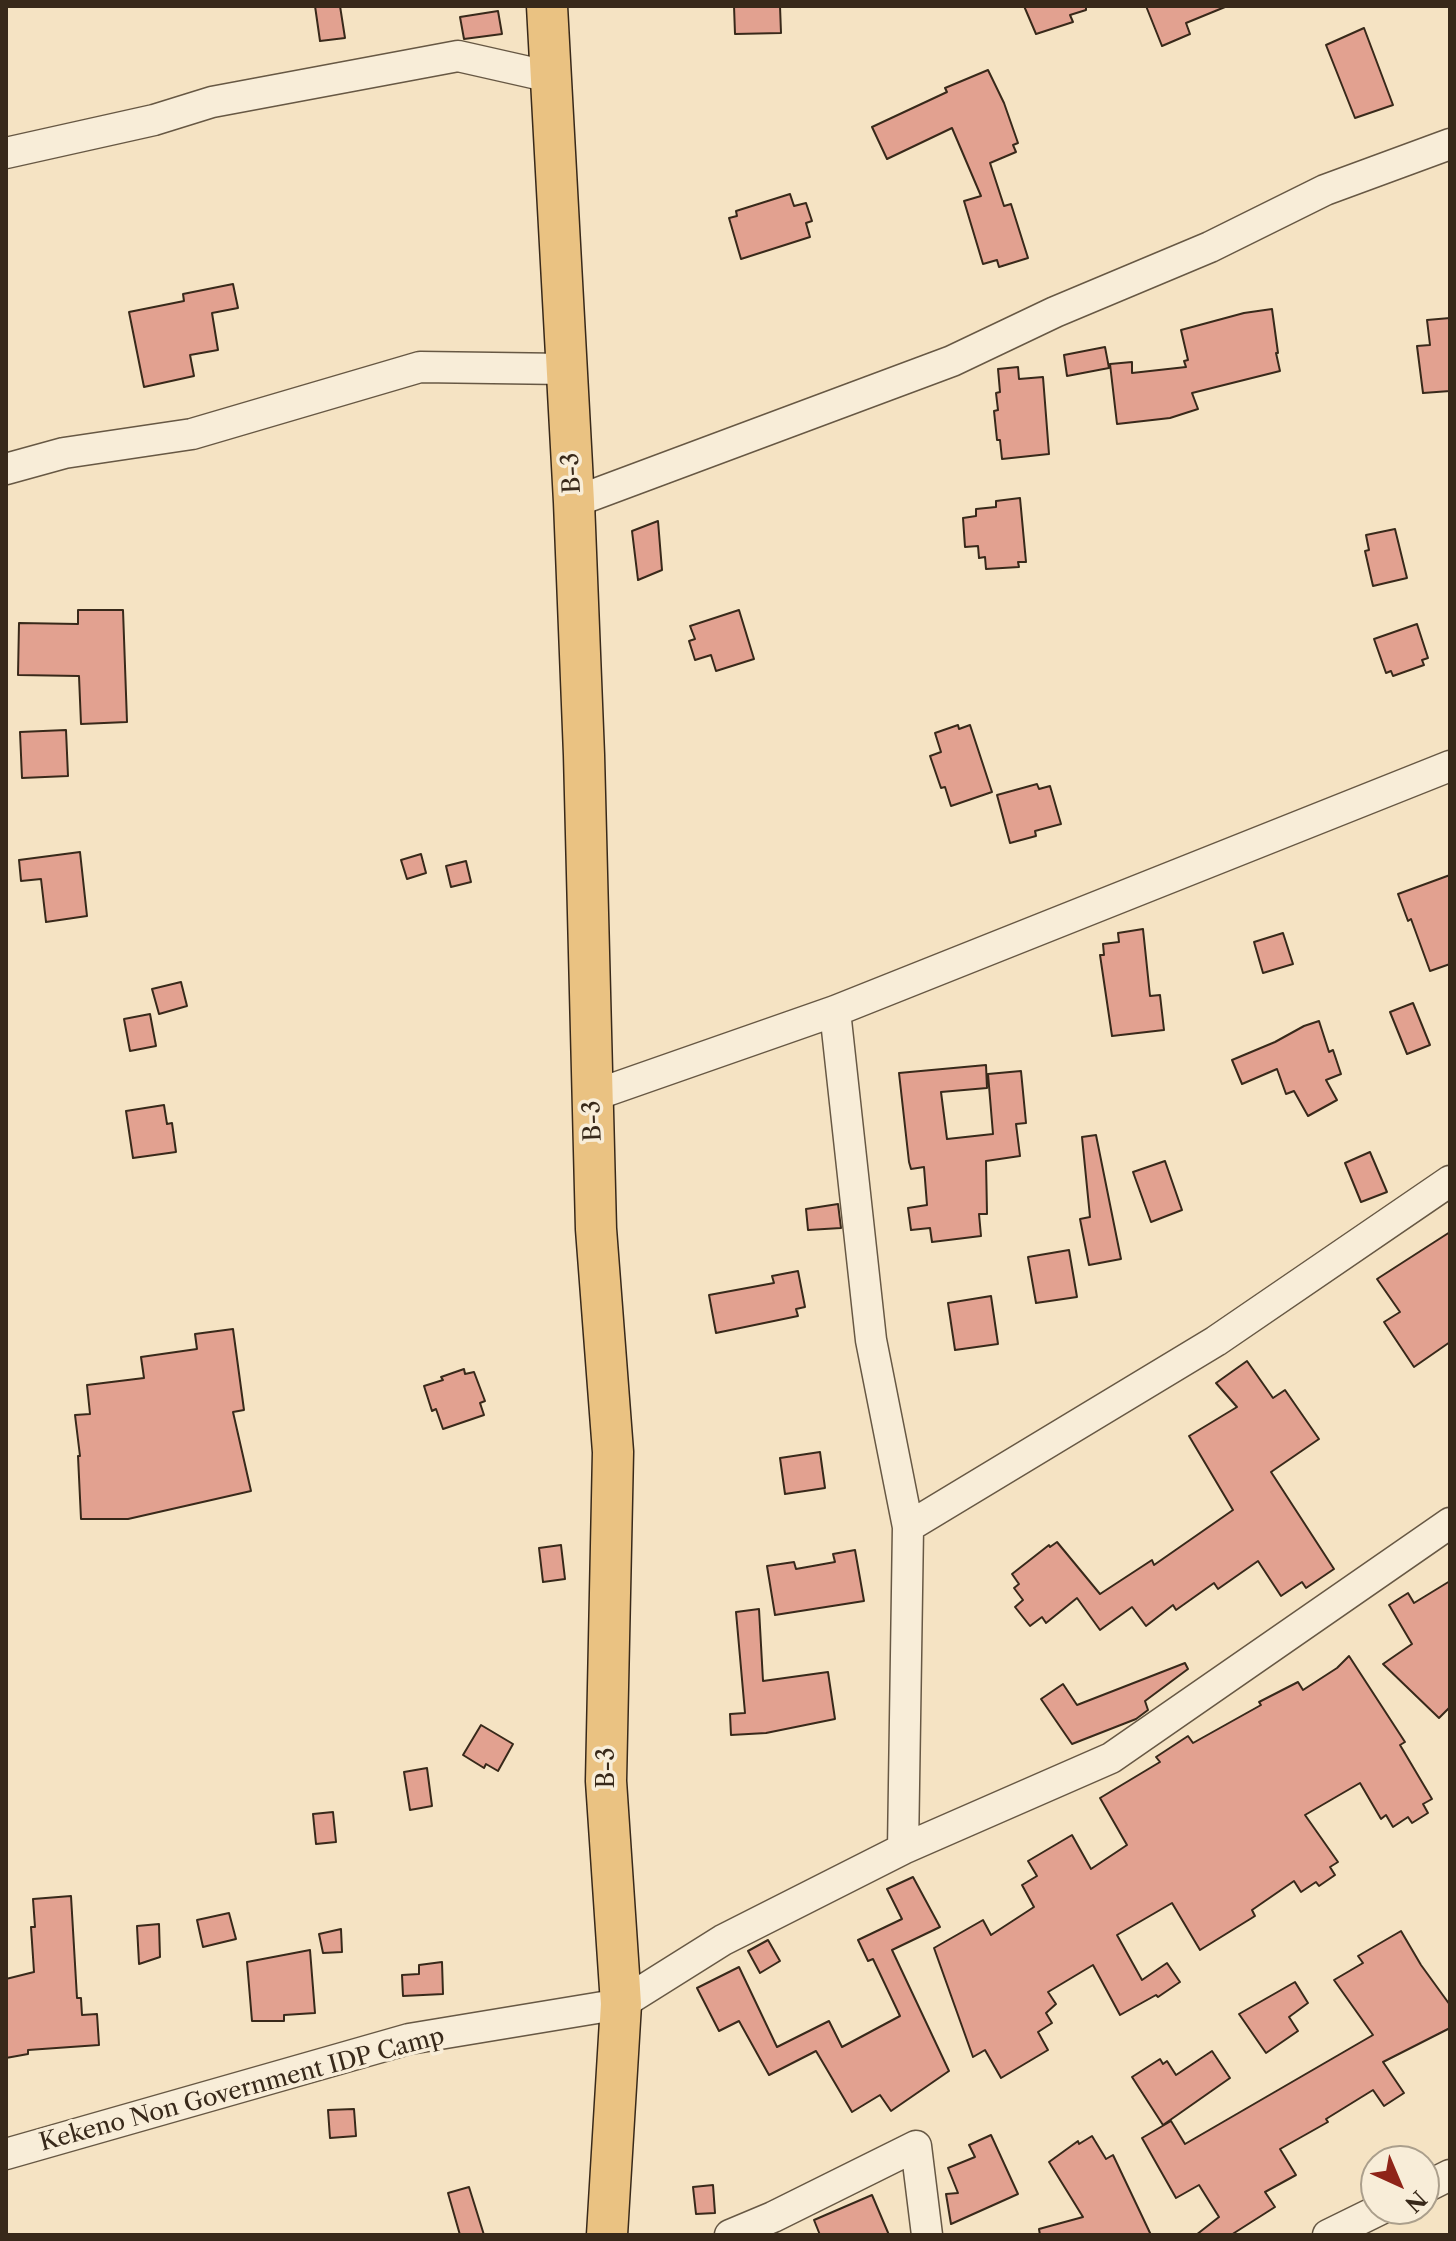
<!DOCTYPE html>
<style>
body{margin:0}
#map{position:relative;width:1456px;height:2241px;overflow:hidden;background:#f5e3c3;font-family:"Libre Caslon Text",serif}
canvas{display:block}
.frame{position:absolute;inset:0;border:8px solid #38291a;pointer-events:none}
.north{position:absolute;left:1360px;top:2145px;width:80px;height:80px;box-sizing:border-box;background:#f8edd8;border:2px solid #ab9f8c;border-radius:50%;rotate:136deg;font-size:22px;font-weight:700;line-height:32px;text-align:center;color:#38291a}
.north::after{content:'';display:block;margin:auto;width:28px;height:36px;background:#8f2418;clip-path:polygon(50% 0,100% 100%,50% 72%,0 100%)}
</style>
<div id="map">
<canvas width="1456" height="2241"></canvas>
<div class="frame"></div>
<div class="north">N</div>
</div>
<script>
const context = document.querySelector('canvas').getContext('2d');
context.lineJoin = 'round';
function fill(path, color) {
  context.fillStyle = color;
  context.fill(path, 'evenodd');
}
function trace(path, color, width, dash) {
  context.strokeStyle = color;
  context.lineWidth = width;
  context.lineCap = dash ? 'butt' : 'round';
  context.setLineDash(dash || []);
  context.stroke(path);
}
function write(font, color, halo, rows, align = 'center') {
  context.font = font + ' "Libre Caslon Text",serif';
  context.lineWidth = 7;
  context.setLineDash([]);
  context.textBaseline = 'middle';
  context.strokeStyle = halo;
  context.fillStyle = color;
  for (const [text, x, y, turn = 0] of rows) {
    context.save();
    context.translate(x, y);
    context.rotate((+turn || 0) * Math.PI / 180);
    context.textAlign = isNaN(turn) ? turn : align;
    if (halo) context.strokeText(text, 0, 0);
    context.fillText(text, 0, 0);
    context.restore();
  }
}
const building = new Path2D(`
 M 315,6 L 340,6 L 345,38 L 320,41 Z
 M 734,6 L 780,6 L 781,33 L 735,34 Z
 M 1024,6 L 1086,6 L 1086,10 L 1070,15 L 1073,22 L 1036,34 Z
 M 1146,6 L 1225,6 L 1225,7 L 1186,23 L 1190,34 L 1162,46 Z
 M 498,11 L 502,34 L 464,39 L 460,17 Z
 M 1364,28 L 1393,105 L 1355,118 L 1326,45 Z
 M 988,70 L 1004,103 L 1018,143 L 1013,145 L 1016,152 L 990,163 L 1004,206 L 1011,204 L 1028,258 L 999,267 L 997,260 L 983,264 L 964,201 L 981,196 L 952,128 L 887,159 L 872,127 L 947,92 L 945,88 Z
 M 790,194 L 794,206 L 806,203 L 812,221 L 806,223 L 810,237 L 741,259 L 729,218 L 737,216 L 736,211 Z
 M 233,284 L 238,308 L 212,313 L 218,350 L 190,355 L 194,376 L 144,387 L 129,312 L 184,301 L 183,294 Z
 M 1272,309 L 1278,353 L 1276,353 L 1280,371 L 1192,393 L 1198,409 L 1170,418 L 1117,424 L 1110,364 L 1132,362 L 1132,373 L 1186,367 L 1184,361 L 1188,360 L 1181,330 L 1244,313 Z
 M 1450,318 L 1450,391 L 1423,393 L 1417,346 L 1430,345 L 1427,320 Z
 M 1105,347 L 1109,368 L 1067,376 L 1064,355 Z
 M 1018,367 L 1019,379 L 1043,377 L 1049,454 L 1002,459 L 1000,440 L 997,440 L 994,411 L 998,410 L 996,393 L 1000,392 L 998,369 Z
 M 1020,498 L 1026,562 L 1018,562 L 1019,567 L 986,569 L 985,557 L 979,558 L 978,546 L 965,547 L 963,518 L 976,516 L 976,509 L 996,507 L 996,501 Z
 M 658,521 L 662,570 L 638,580 L 632,531 Z
 M 1395,529 L 1407,578 L 1373,586 L 1365,551 L 1369,550 L 1366,535 Z
 M 78,610 L 123,610 L 127,722 L 81,724 L 79,676 L 18,675 L 19,623 L 78,624 Z
 M 739,610 L 754,659 L 716,671 L 711,655 L 695,660 L 689,641 L 695,639 L 690,626 Z
 M 1417,624 L 1428,658 L 1422,660 L 1424,665 L 1393,676 L 1391,671 L 1386,673 L 1374,639 Z
 M 958,725 L 959,729 L 970,725 L 992,792 L 951,806 L 945,787 L 941,788 L 930,756 L 941,752 L 935,733 Z
 M 66,730 L 68,776 L 22,778 L 20,732 Z
 M 1037,784 L 1039,789 L 1050,786 L 1061,824 L 1035,831 L 1036,836 L 1010,843 L 997,795 Z
 M 80,852 L 87,916 L 46,922 L 41,879 L 21,881 L 19,860 Z
 M 421,854 L 426,873 L 407,879 L 401,860 Z
 M 466,861 L 471,882 L 451,887 L 446,866 Z
 M 1450,875 L 1450,964 L 1430,971 L 1411,919 L 1408,921 L 1398,894 Z
 M 1143,929 L 1150,996 L 1160,995 L 1164,1030 L 1112,1036 L 1100,955 L 1104,955 L 1103,944 L 1119,942 L 1118,933 Z
 M 1283,933 L 1293,964 L 1263,973 L 1254,942 Z
 M 181,982 L 187,1006 L 159,1014 L 152,989 Z
 M 1413,1003 L 1430,1045 L 1407,1054 L 1390,1012 Z
 M 150,1014 L 156,1046 L 130,1051 L 124,1019 Z
 M 1319,1021 L 1329,1052 L 1333,1050 L 1341,1074 L 1326,1080 L 1337,1100 L 1308,1116 L 1294,1091 L 1286,1094 L 1277,1069 L 1242,1084 L 1232,1060 L 1275,1042 L 1304,1026 Z
 M 986,1065 L 987,1088 L 941,1092 L 947,1139 L 993,1134 L 988,1074 L 1021,1071 L 1026,1123 L 1016,1124 L 1020,1156 L 986,1161 L 987,1214 L 979,1214 L 981,1236 L 932,1242 L 930,1228 L 911,1230 L 908,1208 L 927,1205 L 924,1167 L 911,1169 L 909,1162 L 899,1073 Z
 M 164,1105 L 167,1124 L 172,1123 L 176,1152 L 133,1158 L 126,1111 Z
 M 1096,1135 L 1121,1259 L 1089,1265 L 1080,1219 L 1090,1217 L 1082,1137 Z
 M 1370,1152 L 1387,1192 L 1361,1202 L 1345,1163 Z
 M 1165,1161 L 1182,1210 L 1151,1222 L 1133,1172 Z
 M 838,1204 L 841,1228 L 808,1230 L 806,1209 Z
 M 1450,1232 L 1450,1342 L 1414,1367 L 1384,1322 L 1400,1312 L 1377,1279 Z
 M 1069,1250 L 1077,1297 L 1036,1303 L 1028,1257 Z
 M 798,1271 L 805,1307 L 796,1309 L 798,1316 L 716,1333 L 709,1295 L 774,1283 L 772,1276 Z
 M 991,1296 L 998,1344 L 955,1350 L 948,1303 Z
 M 233,1329 L 244,1410 L 233,1412 L 251,1491 L 128,1519 L 81,1519 L 78,1456 L 80,1456 L 75,1415 L 90,1414 L 87,1385 L 144,1378 L 141,1357 L 197,1349 L 195,1334 Z
 M 1247,1361 L 1273,1398 L 1285,1390 L 1319,1439 L 1271,1472 L 1334,1569 L 1306,1588 L 1302,1582 L 1281,1596 L 1258,1561 L 1218,1589 L 1214,1583 L 1176,1610 L 1173,1605 L 1146,1626 L 1132,1607 L 1100,1630 L 1077,1598 L 1046,1623 L 1042,1617 L 1030,1626 L 1015,1607 L 1023,1600 L 1014,1588 L 1019,1584 L 1012,1574 L 1049,1545 L 1050,1547 L 1057,1542 L 1100,1594 L 1152,1560 L 1154,1565 L 1233,1510 L 1189,1436 L 1237,1407 L 1216,1383 Z
 M 464,1369 L 465,1374 L 474,1372 L 485,1401 L 480,1403 L 484,1415 L 443,1429 L 436,1409 L 432,1411 L 424,1386 L 443,1380 L 441,1377 Z
 M 820,1452 L 825,1488 L 785,1494 L 780,1458 Z
 M 561,1545 L 565,1579 L 543,1582 L 539,1548 Z
 M 855,1550 L 864,1601 L 775,1615 L 767,1566 L 794,1562 L 796,1569 L 835,1562 L 833,1554 Z
 M 1450,1581 L 1450,1707 L 1439,1718 L 1383,1664 L 1412,1644 L 1389,1605 L 1408,1593 L 1414,1603 Z
 M 759,1609 L 763,1681 L 828,1672 L 835,1719 L 766,1733 L 731,1735 L 730,1714 L 745,1713 L 736,1612 Z
 M 1349,1656 L 1405,1742 L 1400,1745 L 1432,1799 L 1423,1804 L 1428,1813 L 1412,1823 L 1408,1817 L 1393,1827 L 1386,1815 L 1381,1819 L 1360,1783 L 1305,1815 L 1338,1862 L 1330,1867 L 1335,1875 L 1319,1886 L 1316,1882 L 1301,1892 L 1294,1881 L 1252,1910 L 1255,1916 L 1200,1950 L 1172,1903 L 1117,1935 L 1142,1980 L 1167,1963 L 1180,1982 L 1158,1997 L 1156,1995 L 1120,2015 L 1093,1965 L 1048,1992 L 1056,2004 L 1046,2013 L 1052,2023 L 1038,2032 L 1048,2050 L 1001,2078 L 985,2050 L 973,2057 L 934,1948 L 983,1920 L 991,1935 L 1034,1907 L 1022,1885 L 1037,1876 L 1028,1861 L 1072,1835 L 1091,1869 L 1127,1845 L 1100,1798 L 1160,1762 L 1156,1757 L 1188,1736 L 1193,1743 L 1261,1705 L 1259,1702 L 1298,1682 L 1303,1690 L 1337,1668 Z
 M 1185,1663 L 1188,1669 L 1145,1701 L 1148,1710 L 1136,1719 L 1072,1744 L 1041,1699 L 1063,1684 L 1077,1705 Z
 M 481,1725 L 513,1744 L 498,1771 L 486,1764 L 484,1768 L 463,1755 Z
 M 427,1768 L 432,1806 L 410,1810 L 404,1772 Z
 M 333,1812 L 336,1842 L 316,1844 L 313,1814 Z
 M 913,1877 L 940,1927 L 892,1950 L 949,2071 L 891,2111 L 880,2095 L 852,2112 L 816,2051 L 769,2075 L 739,2021 L 719,2031 L 697,1988 L 739,1967 L 777,2047 L 829,2021 L 842,2047 L 900,2016 L 873,1959 L 868,1961 L 858,1940 L 902,1919 L 887,1889 Z
 M 71,1896 L 77,1998 L 81,1998 L 82,2015 L 97,2014 L 99,2045 L 28,2050 L 28,2054 L 6,2058 L 6,1979 L 34,1972 L 31,1927 L 35,1927 L 33,1899 Z
 M 229,1913 L 236,1939 L 203,1947 L 197,1920 Z
 M 159,1924 L 160,1957 L 139,1964 L 137,1926 Z
 M 341,1929 L 342,1952 L 323,1953 L 319,1934 Z
 M 1401,1931 L 1421,1965 L 1450,2005 L 1450,2028 L 1383,2062 L 1404,2093 L 1384,2106 L 1373,2090 L 1326,2119 L 1328,2122 L 1280,2149 L 1296,2175 L 1265,2192 L 1275,2207 L 1231,2235 L 1196,2235 L 1219,2217 L 1199,2185 L 1176,2198 L 1142,2138 L 1171,2121 L 1185,2144 L 1373,2035 L 1334,1980 L 1363,1963 L 1358,1956 Z
 M 768,1940 L 780,1961 L 760,1973 L 748,1951 Z
 M 310,1950 L 315,2013 L 284,2015 L 284,2021 L 252,2021 L 247,1962 Z
 M 442,1962 L 443,1994 L 403,1996 L 402,1975 L 419,1974 L 419,1965 Z
 M 1295,1982 L 1308,2003 L 1289,2017 L 1298,2031 L 1266,2053 L 1239,2014 Z
 M 1212,2051 L 1230,2078 L 1163,2125 L 1132,2077 L 1160,2059 L 1163,2064 L 1167,2061 L 1176,2075 Z
 M 354,2109 L 356,2136 L 330,2138 L 328,2110 Z
 M 991,2135 L 1018,2194 L 951,2224 L 946,2194 L 958,2193 L 948,2168 L 975,2157 L 969,2145 Z
 M 1092,2136 L 1106,2159 L 1113,2155 L 1151,2235 L 1040,2235 L 1039,2229 L 1083,2217 L 1049,2162 L 1078,2141 L 1079,2144 Z
 M 713,2185 L 715,2213 L 696,2214 L 693,2187 Z
 M 469,2187 L 484,2235 L 460,2235 L 448,2193 Z
 M 872,2195 L 889,2235 L 820,2235 L 814,2220 Z`);
fill(building, '#e2a190');
trace(building, '#38291a', 2);
const minor = new Path2D(`
 M 6,153 L 154,120 L 212,102 L 458,56 L 551,77
 M 6,469 L 64,453 L 192,434 L 420,367 L 566,369
 M 574,502 L 952,361 L 1055,312 L 1210,247 L 1325,190 L 1450,144
 M 835,1011 L 871,1340 L 908,1527
 M 592,1096 L 835,1011 L 1450,766
 M 903,1849 L 1111,1758 L 1450,1523
 M 6,2154 L 409,2039 L 621,2004 L 723,1940 L 903,1849 L 908,1527 L 1216,1341 L 1450,1181
 M 1424,2188 L 1450,2175
 M 730,2235 L 773,2217 L 916,2146 L 927,2235
 M 1328,2235 L 1381,2209`);
const major = new Path2D(`
 M 547,6 L 574,502 L 584,755 L 596,1229 L 613,1452 L 606,1781 L 621,2004 L 607,2235`);
trace(minor, '#675844', 33);
trace(major, '#38291a', 43);
trace(minor, '#f8edd8', 30);
trace(major, '#eac282', 40);
write('24px', '#38291a', '#f8edd8', [
 ["B-3",572,473,-93],
 ["B-3",593,1121,-92],
 ["B-3",607,1768,-90],
 ["Kekeno Non Government IDP Camp",242,2090,-15]
]);
</script>
